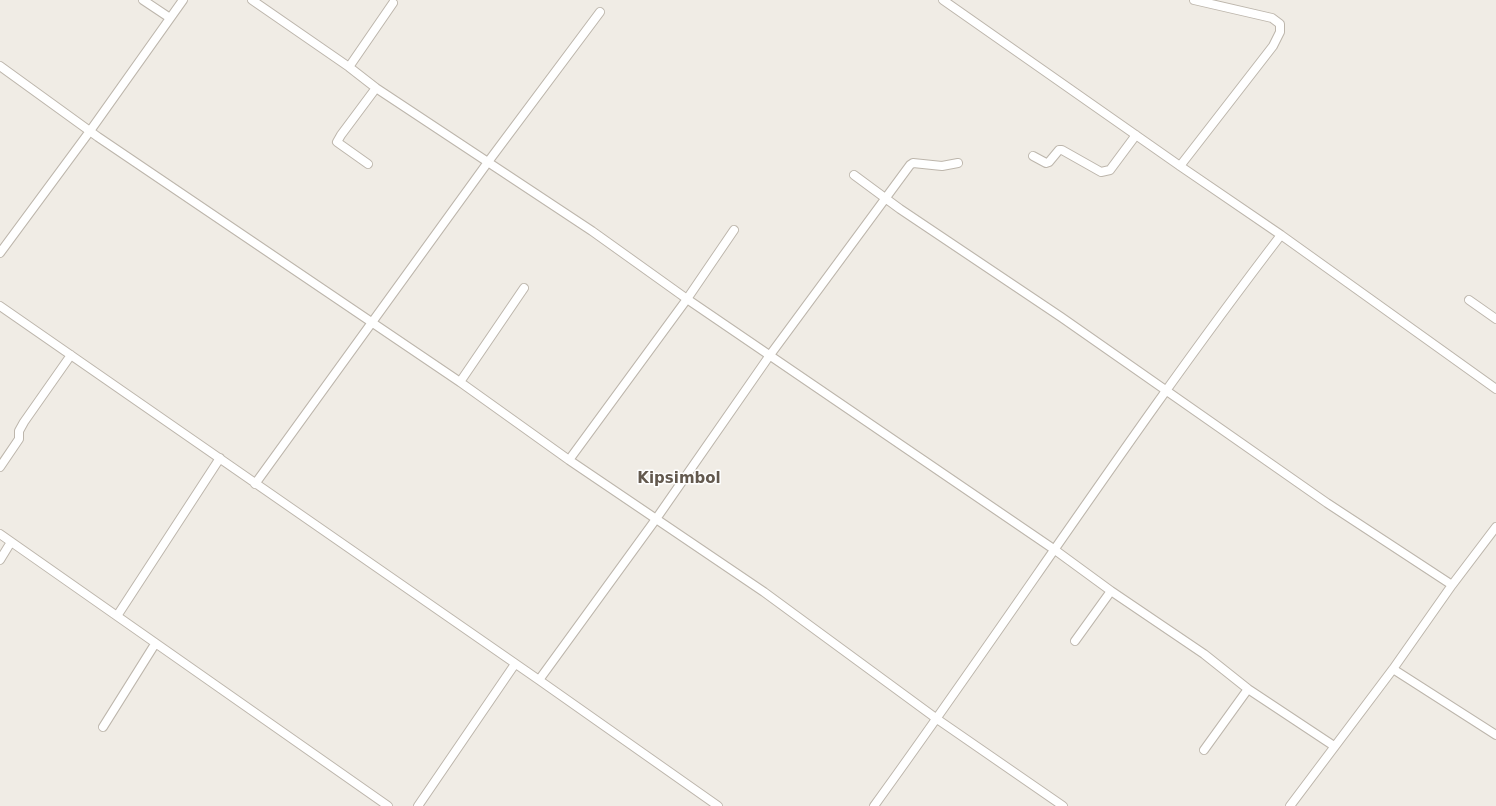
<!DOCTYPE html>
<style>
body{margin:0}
canvas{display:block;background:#f0ece5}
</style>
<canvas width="1496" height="806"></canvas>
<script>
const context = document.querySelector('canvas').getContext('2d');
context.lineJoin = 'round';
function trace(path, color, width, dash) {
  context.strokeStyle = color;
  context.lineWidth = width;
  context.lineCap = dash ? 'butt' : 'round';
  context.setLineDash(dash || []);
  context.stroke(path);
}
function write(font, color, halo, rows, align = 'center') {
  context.font = font + ' "DejaVu Sans",sans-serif';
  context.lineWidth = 3;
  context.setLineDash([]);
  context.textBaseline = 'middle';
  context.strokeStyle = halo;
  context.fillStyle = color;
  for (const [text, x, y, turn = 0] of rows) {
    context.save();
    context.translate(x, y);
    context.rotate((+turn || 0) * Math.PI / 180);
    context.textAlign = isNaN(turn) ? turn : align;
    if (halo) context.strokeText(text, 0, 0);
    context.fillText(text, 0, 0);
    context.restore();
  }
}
const minor = new Path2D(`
 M 143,0 L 170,18
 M 252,0 L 349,67 L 376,88 L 592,231 L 687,299 L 1055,550 L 1111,591 L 1204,654 L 1248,689 L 1334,746
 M 943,0 L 1180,166 L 1281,235 L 1496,389
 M 0,66 L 98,137 L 460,382 L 569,460 L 764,592 L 937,719 L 1063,806
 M 349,67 L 393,3
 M 1033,156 L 1046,163 L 1049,162 L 1059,150 L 1062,150 L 1101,172 L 1110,170 L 1136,135
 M 368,164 L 337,142 L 341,135 L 376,88
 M 1180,166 L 1273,46 L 1280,32 L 1280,24 L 1272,18 L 1194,0
 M 854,175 L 900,209 L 1061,317 L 1327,503 L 1452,585
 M 0,253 L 90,131 L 183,0
 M 1469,300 L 1496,319
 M 0,306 L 539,680 L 718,806
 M 460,382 L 524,288
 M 569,460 L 687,299 L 734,230
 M 0,467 L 19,439 L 19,431 L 24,422 L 71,355
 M 255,484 L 488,162 L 600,12
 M 0,534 L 388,806
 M 0,560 L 11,542
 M 117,616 L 220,458
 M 1075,641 L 1111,591
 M 1393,669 L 1496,735
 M 539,680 L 656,519 L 770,355 L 910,165 L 913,163 L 942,166 L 958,163
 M 103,727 L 155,644
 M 1204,750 L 1248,689
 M 418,806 L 515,664
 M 874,806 C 1011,617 1139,420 1281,235
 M 1290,806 L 1393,669 L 1452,585 L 1496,527`);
trace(minor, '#bdb6ac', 10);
trace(minor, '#fff', 8);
write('bold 15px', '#63594e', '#fff', [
 ["Kipsimbol",679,479]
]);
</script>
